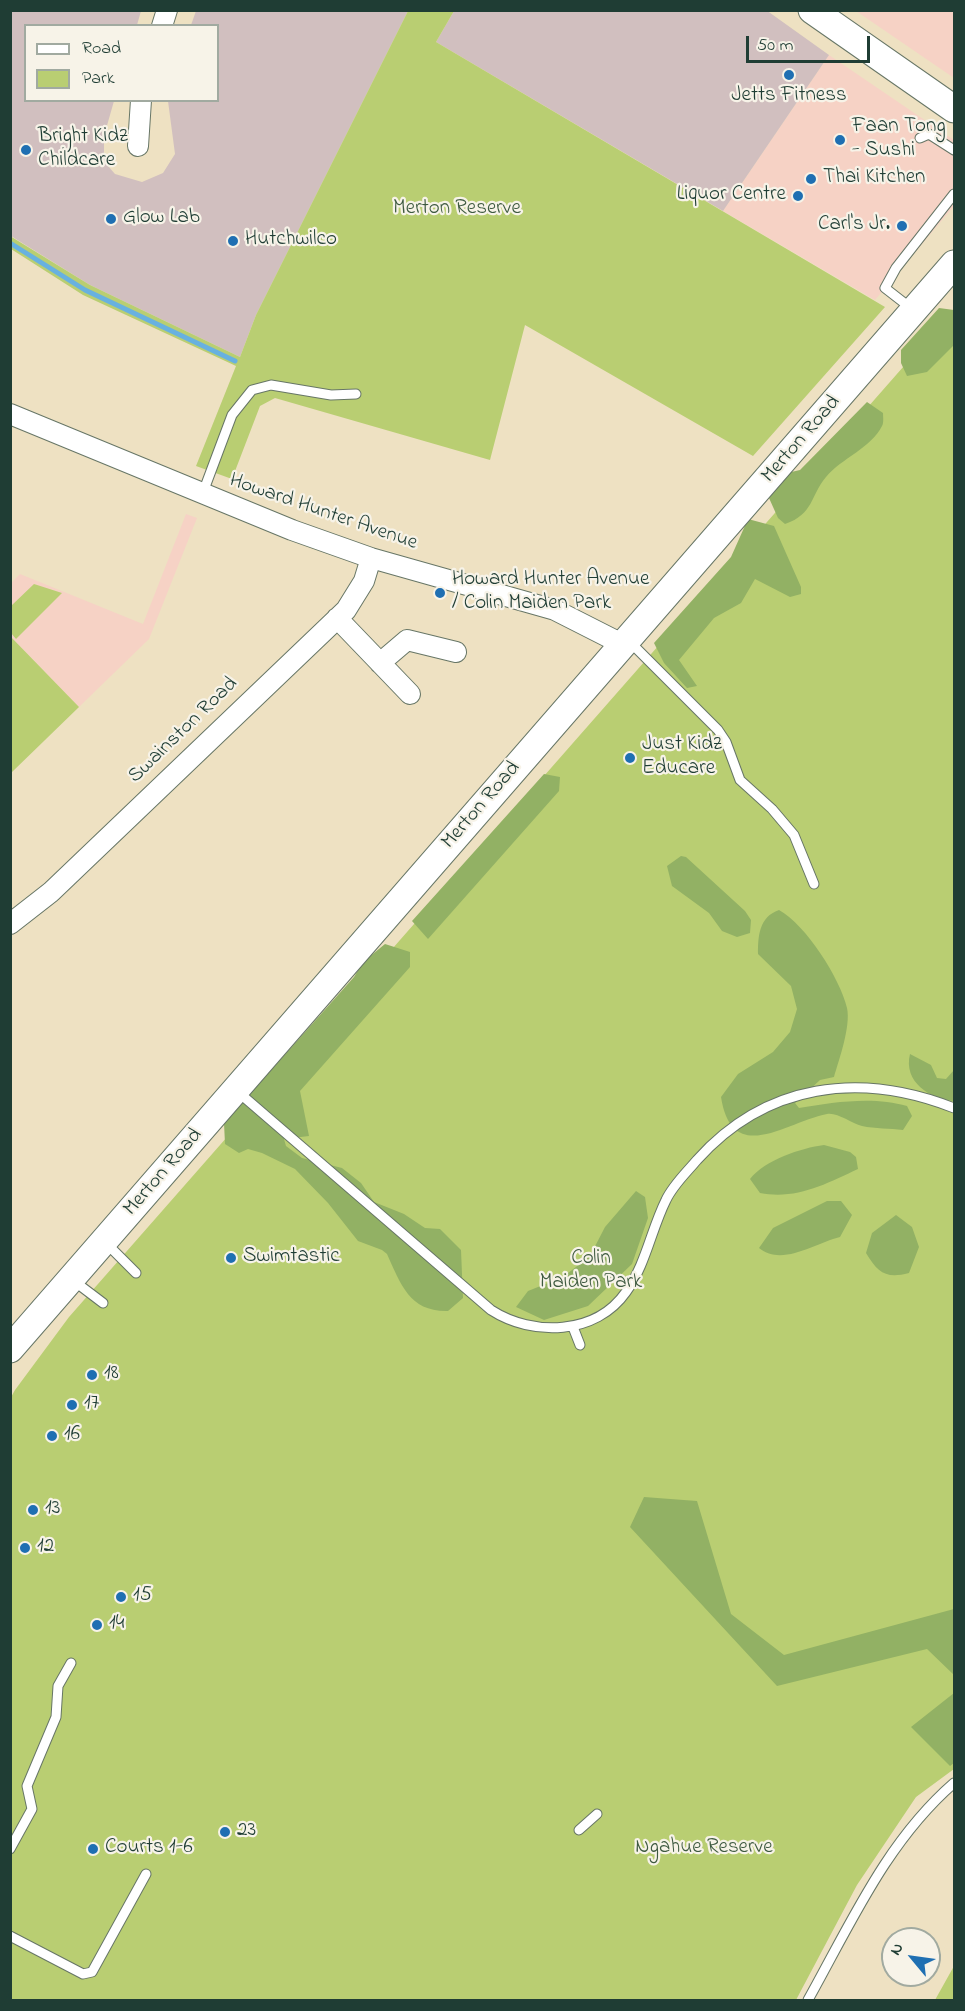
<!DOCTYPE html>
<style>
body{margin:0}
#map{position:relative;width:965px;height:2011px;overflow:hidden;background:#eee1c2;font-family:"Indie Flower",sans-serif}
canvas{display:block}
.frame{position:absolute;inset:0;border:12px solid #1f3d34;pointer-events:none}
.legend{position:absolute;left:24px;top:24px;width:195px;height:78px;box-sizing:border-box;background:#f7f3e8;border:2px solid #a1aaa0;margin:0;padding:8px 10px;list-style:none;font-size:18px;color:#1f3d34}
.legend li{display:flex;align-items:center;gap:12px;height:30px}
.legend b{width:30px;border:2px solid #a1aaa0}
.north{position:absolute;left:881px;top:1927px;width:60px;height:60px;box-sizing:border-box;background:#f7f3e8;border:2px solid #a1aaa0;border-radius:50%;rotate:299deg;font-size:16px;font-weight:700;line-height:24px;text-align:center;color:#1f3d34}
.north::after{content:'';display:block;margin:auto;width:21px;height:27px;background:#1f6fb2;clip-path:polygon(50% 0,100% 100%,50% 72%,0 100%)}
.scale{position:absolute;left:746px;top:36px;width:124px;height:27px;box-sizing:border-box;border:3px solid #1f3d34;border-top:0;padding-left:8px;font-size:18px;line-height:21px;white-space:nowrap;color:#1f3d34;-webkit-text-stroke:4px #f7f3e8;paint-order:stroke}
</style>
<div id="map">
<canvas width="965" height="2011"></canvas>
<div class="frame"></div>
<ul class="legend">
<li><b style="height:8px;background:#fff"></b>Road</li>
<li><b style="height:16px;background:#b9ce72"></b>Park</li>
</ul>
<div class="north">N</div>
<div class="scale">50 m</div>
</div>
<script>
const context = document.querySelector('canvas').getContext('2d');
context.lineJoin = 'round';
function fill(path, color) {
  context.fillStyle = color;
  context.fill(path, 'evenodd');
}
function trace(path, color, width, dash) {
  context.strokeStyle = color;
  context.lineWidth = width;
  context.lineCap = dash ? 'butt' : 'round';
  context.setLineDash(dash || []);
  context.stroke(path);
}
function write(font, color, halo, rows, align = 'center') {
  context.font = font + ' "Indie Flower",sans-serif';
  context.lineWidth = 4.5;
  context.setLineDash([]);
  context.textBaseline = 'middle';
  context.strokeStyle = halo;
  context.fillStyle = color;
  for (const [text, x, y, turn = 0] of rows) {
    context.save();
    context.translate(x, y);
    context.rotate((+turn || 0) * Math.PI / 180);
    context.textAlign = isNaN(turn) ? turn : align;
    if (halo) context.strokeText(text, 0, 0);
    context.fillText(text, 0, 0);
    context.restore();
  }
}
fill(new Path2D(`
 M 856,11 L 954,11 L 954,78 Z
 M 829,55 L 954,140 L 954,206 L 875,300 L 723,211 Z
 M 186,514 L 197,518 L 149,639 L 79,707 L 11,637 L 11,583 L 20,574 L 143,624 Z`), '#f6d2c5');
fill(new Path2D(`
 M 766,10 L 829,55 L 723,211 L 436,42 L 454,11 Z
 M 10,11 L 141,11 L 137,25 L 26,26 L 26,100 L 114,101 L 104,136 L 104,155 L 108,166 L 115,174 L 142,182 L 163,173 L 175,154 L 168,101 L 218,100 L 218,26 L 191,25 L 196,11 L 408,11 L 256,315 L 240,357 L 90,285 L 11,236 Z`), '#d1bfbf');
fill(new Path2D(`
 M 408,11 L 454,11 L 436,42 L 885,307 L 753,456 L 525,325 L 490,460 L 275,398 L 260,406 L 232,479 L 196,466 L 236,366 L 83,295 L 11,249 L 10,236 L 90,285 L 240,357 L 256,315 Z
 M 954,309 L 954,1769 L 916,1797 L 857,1885 L 796,2000 L 11,2000 L 10,1399 L 15,1390 L 69,1317 Z
 M 34,584 L 62,593 L 16,639 L 11,633 L 11,606 Z
 M 11,637 L 79,707 L 11,773 Z
 M 954,1966 L 954,2000 L 935,2000 Z`), '#b9ce72');
fill(new Path2D(`
 M 939,308 L 954,310 L 954,345 L 927,372 L 907,376 L 901,363 L 901,350 Z
 M 867,402 L 883,413 C 883,416 884,423 882,426 C 871,448 842,458 826,477 C 810,496 814,514 785,524 L 778,518 L 769,498 L 787,473 L 800,470 Z
 M 748,519 L 774,526 L 801,587 L 801,594 L 790,597 L 755,579 L 741,603 L 714,618 L 679,660 L 697,686 L 687,688 L 664,663 L 654,643 L 731,557 Z
 M 544,774 L 560,777 L 559,791 L 428,939 L 412,921 Z
 M 681,856 L 686,857 L 745,911 L 751,920 L 750,933 L 737,937 L 722,931 L 709,913 L 672,886 L 667,866 Z
 M 779,910 C 806,925 840,978 847,1008 C 851,1026 839,1060 834,1077 L 820,1080 L 795,1103 L 799,1108 C 833,1102 874,1096 907,1106 L 912,1116 L 903,1130 C 890,1128 875,1129 862,1126 C 851,1123 837,1112 827,1114 C 786,1122 732,1167 721,1097 L 738,1074 L 773,1052 L 790,1032 L 797,1009 L 791,986 L 758,954 C 758,936 759,917 779,910 Z
 M 385,944 L 410,952 L 410,967 L 300,1091 L 309,1136 L 284,1139 L 286,1146 L 302,1158 L 342,1168 L 361,1183 L 374,1202 L 404,1214 L 425,1228 L 440,1229 L 461,1250 L 463,1298 L 448,1311 C 410,1312 401,1285 387,1254 L 382,1250 L 358,1241 L 328,1203 L 295,1169 L 262,1153 L 248,1149 L 239,1153 L 225,1144 L 224,1123 L 354,977 L 363,962 Z
 M 910,1054 L 931,1065 L 937,1078 L 946,1079 L 954,1070 L 954,1101 C 930,1099 903,1082 910,1054 Z
 M 824,1145 L 850,1152 L 856,1157 L 858,1169 C 826,1184 796,1200 760,1193 L 750,1179 C 765,1160 801,1148 824,1145 Z
 M 636,1191 L 645,1197 L 648,1218 L 632,1264 L 588,1306 L 544,1320 L 516,1307 L 528,1291 L 563,1277 L 590,1256 L 605,1227 Z
 M 827,1201 L 841,1201 L 852,1215 L 840,1237 C 815,1243 782,1267 759,1248 L 773,1228 Z
 M 896,1215 L 912,1227 L 919,1247 L 909,1273 C 886,1279 878,1273 866,1253 L 872,1233 Z
 M 644,1497 L 697,1501 L 731,1614 L 784,1655 L 954,1609 L 954,1675 L 927,1649 L 777,1686 L 630,1527 Z
 M 954,1693 L 954,1763 L 950,1766 L 911,1727 Z`), '#92b164');
trace(new Path2D(`
 M 10,243 L 85,290 L 235,361`), '#68b1e0', 5);
const lane = new Path2D(`
 M 920,138 L 929,134 L 954,150
 M 912,309 L 885,288 L 896,268 L 954,194
 M 202,495 L 232,415 L 252,390 L 271,385 L 331,395 L 356,394
 M 628,640 L 718,730 L 726,742 L 740,780 L 772,809 L 794,835 L 814,884
 M 237,1091 L 491,1310 C 533,1337 596,1335 626,1292 C 646,1264 651,1230 666,1200 C 673,1185 686,1173 697,1160 C 766,1083 860,1071 954,1108
 M 106,1243 L 136,1273
 M 74,1281 L 103,1303
 M 573,1327 L 580,1345
 M 579,1830 L 597,1814
 M 10,1849 L 32,1809 L 27,1786 L 56,1717 L 58,1686 L 71,1663
 M 10,1936 L 83,1974 L 92,1972 L 146,1874
 M 808,2000 C 851,1923 887,1841 954,1783`);
const street = new Path2D(`
 M 162,26 L 167,10
 M 138,146 L 141,100
 M 10,414 L 292,530 L 371,558 L 555,610 L 624,645
 M 337,618 L 410,694
 M 380,663 L 407,640 L 456,652
 M 10,924 L 51,892 L 346,610 L 364,581 L 371,558`);
const secondary = new Path2D(`
 M 812,10 L 954,109
 M 10,1349 L 954,264`);
trace(lane, '#677666', 11);
trace(street, '#677666', 22);
trace(secondary, '#677666', 29);
trace(lane, '#fff', 9);
trace(street, '#fff', 20);
trace(secondary, '#fff', 27);
for (const [x, y, r, color] of [
 [789,75,6,"#1f6fb2"],
 [840,140,6,"#1f6fb2"],
 [26,150,6,"#1f6fb2"],
 [811,179,6,"#1f6fb2"],
 [798,196,6,"#1f6fb2"],
 [111,219,6,"#1f6fb2"],
 [902,226,6,"#1f6fb2"],
 [233,241,6,"#1f6fb2"],
 [440,593,6,"#1f6fb2"],
 [630,758,6,"#1f6fb2"],
 [231,1258,6,"#1f6fb2"],
 [92,1375,6,"#1f6fb2"],
 [72,1405,6,"#1f6fb2"],
 [52,1436,6,"#1f6fb2"],
 [33,1510,6,"#1f6fb2"],
 [25,1548,6,"#1f6fb2"],
 [121,1597,6,"#1f6fb2"],
 [97,1625,6,"#1f6fb2"],
 [225,1832,6,"#1f6fb2"],
 [93,1849,6,"#1f6fb2"]
]) {
  const dot = new Path2D();
  dot.arc(x, y, r, 0, 2 * Math.PI);
  context.fillStyle = color;
  context.fill(dot);
  trace(dot, '#f7f3e8', 2);
}
write('21px', '#1f3d34', '#f7f3e8', [
 ["Jetts Fitness",789,97,"center"],
 ["Faan Tong",852,128],
 ["- Sushi",852,152],
 ["Bright Kidz",38,138],
 ["Childcare",38,162],
 ["Thai Kitchen",823,179],
 ["Liquor Centre",786,196,"right"],
 ["Glow Lab",123,219],
 ["Carl's Jr.",890,226,"right"],
 ["Hutchwilco",245,241],
 ["Howard Hunter Avenue",452,581],
 ["/ Colin Maiden Park",452,605],
 ["Just Kidz",642,746],
 ["Educare",642,770],
 ["Swimtastic",243,1258],
 ["18",104,1375],
 ["17",84,1405],
 ["16",64,1436],
 ["13",45,1510],
 ["12",37,1548],
 ["15",133,1597],
 ["14",109,1625],
 ["23",237,1832],
 ["Courts 1-6",105,1849]
], 'left');
write('21px', '#3e5a40', '#f7f3e8', [
 ["Merton Reserve",457,210],
 ["Colin",591,1260],
 ["Maiden Park",591,1284],
 ["Ngahue Reserve",704,1849]
]);
write('21px', '#1f3d34', '#f7f3e8', [
 ["Merton Road",802,440,-49],
 ["Howard Hunter Avenue",323,513,19],
 ["Swainston Road",184,731,-44],
 ["Merton Road",482,806,-49],
 ["Merton Road",164,1173,-49]
]);
</script>
